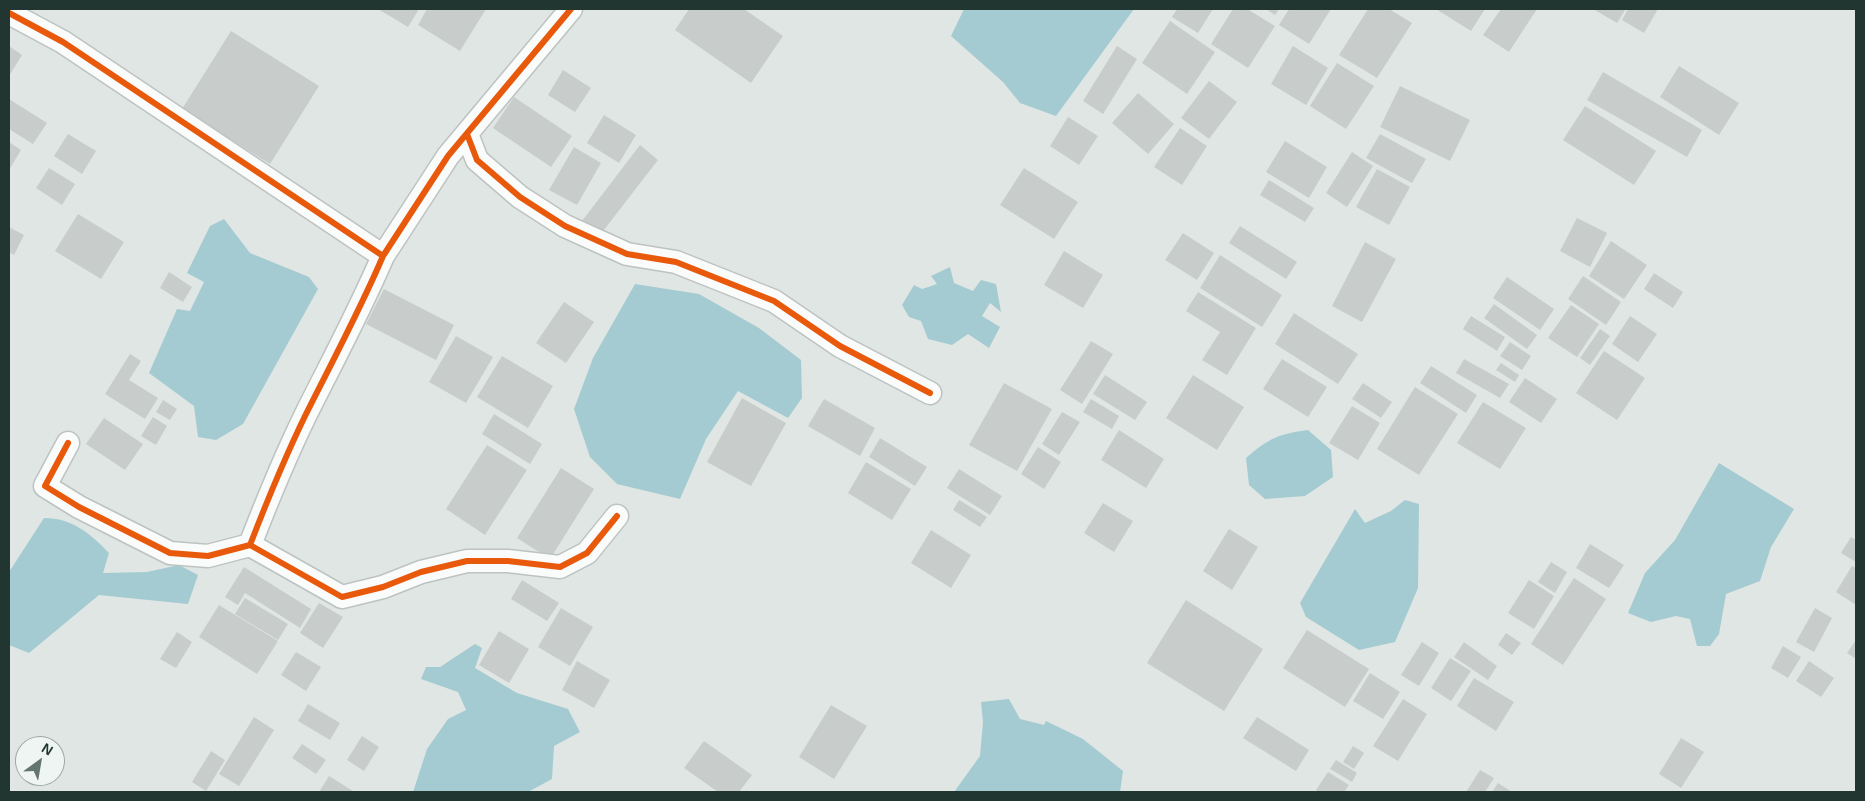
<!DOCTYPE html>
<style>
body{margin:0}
#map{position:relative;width:1865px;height:801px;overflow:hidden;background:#e0e6e3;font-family:Helvetica,sans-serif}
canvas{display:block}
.frame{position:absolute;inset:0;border:10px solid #213631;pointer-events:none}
.north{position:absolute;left:15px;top:736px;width:50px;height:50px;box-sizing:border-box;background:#eef5f2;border:1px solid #9ca9a5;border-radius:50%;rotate:32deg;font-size:14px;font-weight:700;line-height:20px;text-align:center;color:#213631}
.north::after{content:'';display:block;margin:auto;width:18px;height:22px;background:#64746f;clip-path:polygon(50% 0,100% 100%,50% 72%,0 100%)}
</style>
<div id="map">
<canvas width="1865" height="801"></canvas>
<div class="frame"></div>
<div class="north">N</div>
</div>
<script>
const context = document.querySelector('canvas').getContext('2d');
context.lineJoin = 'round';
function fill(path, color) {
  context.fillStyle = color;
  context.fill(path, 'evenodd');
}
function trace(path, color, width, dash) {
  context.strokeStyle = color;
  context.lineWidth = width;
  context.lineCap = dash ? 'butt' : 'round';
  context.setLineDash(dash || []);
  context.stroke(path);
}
fill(new Path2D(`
 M 964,9 L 1134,9 L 1056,116 L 1020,103 L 1003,82 L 951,36 Z
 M 224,219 L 250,253 L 309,277 L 318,289 L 243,424 L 216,440 L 198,437 L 194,406 L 149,373 L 177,309 L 190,311 L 204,282 L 187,273 L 210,226 Z
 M 950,267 L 954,283 L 973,291 L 981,280 L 996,284 L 1001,312 L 990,303 L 982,316 L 1000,327 L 989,348 L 968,334 L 952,345 L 928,339 L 921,321 L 909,317 L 902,305 L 914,285 L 922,289 L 937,284 L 931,276 Z
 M 635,284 L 699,294 L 759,328 L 801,360 L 802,398 L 788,418 L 738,391 L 706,439 L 680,499 L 617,484 L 590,457 L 574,409 L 593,358 Z
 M 1308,430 L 1331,450 L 1333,477 L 1305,496 L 1265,499 L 1249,485 L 1246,458 C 1269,438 1279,434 1308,430 Z
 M 1719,463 L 1794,509 L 1771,547 L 1760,581 L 1726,594 L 1719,634 L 1710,646 L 1697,646 L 1690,619 L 1676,616 L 1651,622 L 1628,613 L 1645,573 L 1675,540 Z
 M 1405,500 L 1419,504 L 1418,588 L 1395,642 L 1359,650 L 1306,617 L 1300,603 L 1355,509 L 1365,523 L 1391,511 Z
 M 44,518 C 72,518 91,534 109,553 L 103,573 L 147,572 L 179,565 L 198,575 L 188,604 L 99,595 L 29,653 L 9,645 L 9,572 Z
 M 475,644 L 482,648 L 475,668 L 517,693 L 568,709 L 580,732 L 554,746 L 552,779 L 528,792 L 413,792 L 427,749 L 448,719 L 466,710 L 458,692 L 421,679 L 426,667 L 440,667 Z
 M 1009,699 L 1020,719 L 1044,725 L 1046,721 L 1083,739 L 1123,771 L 1120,792 L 954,792 L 980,756 L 983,722 L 981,702 Z`), '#a4cbd1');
fill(new Path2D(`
 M 378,9 L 419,9 L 408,27 Z
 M 427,9 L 486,9 L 460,51 L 418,25 Z
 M 689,9 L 744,9 L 783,36 L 751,83 L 675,30 Z
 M 1177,9 L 1213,9 L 1198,33 L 1172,17 Z
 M 1233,9 L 1247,9 L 1275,26 L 1248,68 L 1211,44 Z
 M 1266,9 L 1279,9 L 1275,15 Z
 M 1289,9 L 1331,9 L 1309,44 L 1279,25 Z
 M 1368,9 L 1389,9 L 1412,23 L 1377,78 L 1339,55 Z
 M 1436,9 L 1485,9 L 1471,31 Z
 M 1501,9 L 1537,9 L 1509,52 L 1483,35 Z
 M 1593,9 L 1622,9 L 1625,10 L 1617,23 Z
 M 1628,9 L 1658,9 L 1644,33 L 1622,20 Z
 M 1170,21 L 1215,52 L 1187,94 L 1142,63 Z
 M 231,31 L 319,86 L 270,164 L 182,109 Z
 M 9,46 L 22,55 L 9,76 Z
 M 1117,46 L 1137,59 L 1103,114 L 1083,101 Z
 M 1293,46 L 1328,68 L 1306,105 L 1271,84 Z
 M 1337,63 L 1374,86 L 1346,129 L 1310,106 Z
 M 1679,66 L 1739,103 L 1719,135 L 1660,97 Z
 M 563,70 L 591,88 L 575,112 L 548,95 Z
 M 1603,72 L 1702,130 L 1687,157 L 1587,100 Z
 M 1209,81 L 1237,102 L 1209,139 L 1181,118 Z
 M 1400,86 L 1470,120 L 1450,161 L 1380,127 Z
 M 1138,93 L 1174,124 L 1148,154 L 1112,123 Z
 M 514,97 L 572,136 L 551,167 L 493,128 Z
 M 9,99 L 47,123 L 33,144 L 9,129 Z
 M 1585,106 L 1656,151 L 1634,185 L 1563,140 Z
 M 604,115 L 636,135 L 619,163 L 587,143 Z
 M 1068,117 L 1098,136 L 1079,165 L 1050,146 Z
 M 1180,128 L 1207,146 L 1182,185 L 1154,167 Z
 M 68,134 L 96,151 L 82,174 L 54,156 Z
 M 1380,134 L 1426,159 L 1412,183 L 1366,158 Z
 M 1285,141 L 1327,167 L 1309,198 L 1266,172 Z
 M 9,142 L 21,150 L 9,170 Z
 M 640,145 L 658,160 L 600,235 L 582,221 Z
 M 574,147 L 601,163 L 577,205 L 549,190 Z
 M 1352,152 L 1373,166 L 1347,207 L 1326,193 Z
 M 49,168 L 75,184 L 62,205 L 36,188 Z
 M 1024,168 L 1078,202 L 1054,239 L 1000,205 Z
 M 1377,169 L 1410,187 L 1389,225 L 1356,207 Z
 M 1269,180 L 1314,208 L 1305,222 L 1260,195 Z
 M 78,214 L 124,242 L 101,279 L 55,251 Z
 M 1577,218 L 1607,233 L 1590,267 L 1560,251 Z
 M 1240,226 L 1297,262 L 1286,279 L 1229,243 Z
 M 9,227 L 24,235 L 14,255 L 9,252 Z
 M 1183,233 L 1214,253 L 1197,280 L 1165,260 Z
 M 1611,241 L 1647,265 L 1624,299 L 1589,276 Z
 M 1365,242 L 1396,259 L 1362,322 L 1332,306 Z
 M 1064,251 L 1103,275 L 1083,308 L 1044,285 Z
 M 1220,255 L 1282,295 L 1262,327 L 1200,288 Z
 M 169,272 L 192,287 L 183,302 L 160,288 Z
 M 1654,273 L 1683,292 L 1673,308 L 1644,289 Z
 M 1583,276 L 1621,302 L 1606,325 L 1568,299 Z
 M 1507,277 L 1554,309 L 1540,330 L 1493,298 Z
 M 384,289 L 454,325 L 436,360 L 366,324 Z
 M 1198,292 L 1256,328 L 1227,375 L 1202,360 L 1220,332 L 1186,311 Z
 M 564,302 L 594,322 L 566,363 L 536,343 Z
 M 1494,304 L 1537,335 L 1527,349 L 1484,318 Z
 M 1571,305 L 1599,324 L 1577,357 L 1548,338 Z
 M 1294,313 L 1358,354 L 1338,384 L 1275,344 Z
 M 1471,316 L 1505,337 L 1497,351 L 1463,329 Z
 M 1630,316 L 1657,334 L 1638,362 L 1612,344 Z
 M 1600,329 L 1610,336 L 1590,365 L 1580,358 Z
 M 456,336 L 493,357 L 466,403 L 429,382 Z
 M 1091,341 L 1113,354 L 1082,404 L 1060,390 Z
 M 1510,342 L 1531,356 L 1522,370 L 1500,356 Z
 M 1604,351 L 1645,378 L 1617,420 L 1576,393 Z
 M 130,354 L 141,361 L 129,380 L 158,398 L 145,419 L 105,394 Z
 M 502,356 L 553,386 L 528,428 L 477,397 Z
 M 1282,359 L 1327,387 L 1308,417 L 1263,389 Z
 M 1464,359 L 1509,384 L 1500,398 L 1456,373 Z
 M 1501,363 L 1519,375 L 1515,382 L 1496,370 Z
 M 1431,366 L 1477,395 L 1466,413 L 1420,383 Z
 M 1105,375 L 1147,402 L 1135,420 L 1093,394 Z
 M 1193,375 L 1244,407 L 1217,450 L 1166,418 Z
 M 1525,378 L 1557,399 L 1541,423 L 1509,402 Z
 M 1004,383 L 1052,409 L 1017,471 L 969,445 Z
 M 1363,383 L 1392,402 L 1381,418 L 1352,399 Z
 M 1415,387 L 1458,414 L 1419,475 L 1377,449 Z
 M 742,398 L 786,423 L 751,486 L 707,462 Z
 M 824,399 L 875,428 L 860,456 L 808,426 Z
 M 1091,399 L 1119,416 L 1112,429 L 1083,412 Z
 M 163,400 L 177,409 L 170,420 L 156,412 Z
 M 1483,402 L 1526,428 L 1500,469 L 1457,443 Z
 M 1352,406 L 1380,423 L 1358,460 L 1329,443 Z
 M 1062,412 L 1080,422 L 1059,455 L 1042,444 Z
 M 494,414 L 542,444 L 530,464 L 482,434 Z
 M 153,417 L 167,426 L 156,445 L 141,436 Z
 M 104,418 L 143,444 L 125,470 L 86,444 Z
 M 1119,430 L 1164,459 L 1146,488 L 1101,460 Z
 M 880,438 L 927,467 L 915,486 L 869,457 Z
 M 487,445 L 527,470 L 485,535 L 446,509 Z
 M 1038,447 L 1061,462 L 1044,489 L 1021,474 Z
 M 866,462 L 911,489 L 892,520 L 848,493 Z
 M 561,468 L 594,489 L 550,559 L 517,538 Z
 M 959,469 L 1002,496 L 990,515 L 947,488 Z
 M 959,500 L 987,517 L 980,527 L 953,510 Z
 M 1103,503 L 1133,521 L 1114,552 L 1084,533 Z
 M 1229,529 L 1258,547 L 1232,590 L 1203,571 Z
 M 931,530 L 971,555 L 951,588 L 911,563 Z
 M 1851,537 L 1856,540 L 1856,562 L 1841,553 Z
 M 1590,544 L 1624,565 L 1609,588 L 1576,568 Z
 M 1551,562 L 1567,572 L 1555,593 L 1538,582 Z
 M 1852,566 L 1856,568 L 1856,605 L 1836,592 Z
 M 244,567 L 311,609 L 300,628 L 245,593 L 238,605 L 225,597 Z
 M 1574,578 L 1606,599 L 1563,665 L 1531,644 Z
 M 522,580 L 559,603 L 547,621 L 511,599 Z
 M 1529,580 L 1554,596 L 1534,629 L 1508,613 Z
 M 245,598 L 288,624 L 278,640 L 235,614 Z
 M 1186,600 L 1263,649 L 1224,711 L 1147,663 Z
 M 319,603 L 343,617 L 323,648 L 300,633 Z
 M 219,605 L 278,641 L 257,674 L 199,637 Z
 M 561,608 L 593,627 L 570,666 L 538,647 Z
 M 1815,608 L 1832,618 L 1814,652 L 1796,642 Z
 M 1307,630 L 1369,669 L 1345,707 L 1283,668 Z
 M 499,631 L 529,649 L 509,683 L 479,665 Z
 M 177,632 L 192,642 L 176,668 L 160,659 Z
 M 1506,633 L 1521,643 L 1512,655 L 1498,645 Z
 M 1856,640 L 1856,659 L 1847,653 Z
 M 1422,642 L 1439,653 L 1419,686 L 1401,675 Z
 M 1464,642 L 1497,666 L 1488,680 L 1454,657 Z
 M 1783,646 L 1801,657 L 1788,678 L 1771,668 Z
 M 296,652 L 321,667 L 306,691 L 281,675 Z
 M 1450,658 L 1471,671 L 1451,701 L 1431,688 Z
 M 577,661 L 610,680 L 594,708 L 562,690 Z
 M 1809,661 L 1834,678 L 1821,697 L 1796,681 Z
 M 1370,673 L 1400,692 L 1383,719 L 1353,701 Z
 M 1474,678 L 1514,702 L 1496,731 L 1457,706 Z
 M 1403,699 L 1427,714 L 1398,761 L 1373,746 Z
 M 308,704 L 340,723 L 330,740 L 298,721 Z
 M 831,705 L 867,726 L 834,779 L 799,757 Z
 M 254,717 L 274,730 L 239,786 L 219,774 Z
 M 1257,717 L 1309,750 L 1296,771 L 1243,738 Z
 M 362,736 L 379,747 L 364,771 L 347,760 Z
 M 1681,738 L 1704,752 L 1681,788 L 1659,774 Z
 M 704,741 L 752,775 L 739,792 L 718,792 L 684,768 Z
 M 302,744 L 326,760 L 316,774 L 292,758 Z
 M 1353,746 L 1364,753 L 1354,769 L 1343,762 Z
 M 211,751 L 225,760 L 206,791 L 192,782 Z
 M 1336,760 L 1357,773 L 1352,782 L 1330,769 Z
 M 1480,770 L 1494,778 L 1485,792 L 1466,792 Z
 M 1328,772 L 1349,785 L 1344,792 L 1320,792 L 1316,790 Z
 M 329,776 L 353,791 L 352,792 L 319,792 Z
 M 1498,783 L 1512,792 L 1492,792 Z`), '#c8cdcb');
const street = new Path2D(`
 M 9,13 L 63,42 L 383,256 L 448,156 L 571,9
 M 467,134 L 477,160 L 520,197 L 565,226 L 627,254 L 676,262 L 774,301 L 840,346 L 930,393
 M 68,443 L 45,486 L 79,507 L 170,553 L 208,556 L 250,545 C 267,501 285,457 306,414 C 332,362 360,310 383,256
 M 250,545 L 342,597 L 383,587 L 421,572 L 467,561 L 508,561 L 560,567 L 587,553 L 617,516`);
trace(street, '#bdc3c0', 25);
trace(street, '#fafbfb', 22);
trace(new Path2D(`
 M 9,13 L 63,42 L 383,256 L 448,156 L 571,9
 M 467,134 L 477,160 L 520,197 L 565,226 L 627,254 L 676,262 L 774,301 L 840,346 L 930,393
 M 68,443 L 45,486 L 79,507 L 170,553 L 208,556 L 250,545 C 267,501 285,457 306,414 C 332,362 360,310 383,256
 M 250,545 L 342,597 L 383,587 L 421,572 L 467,561 L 508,561 L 560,567 L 587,553 L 617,516`), '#e8590c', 6);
</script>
